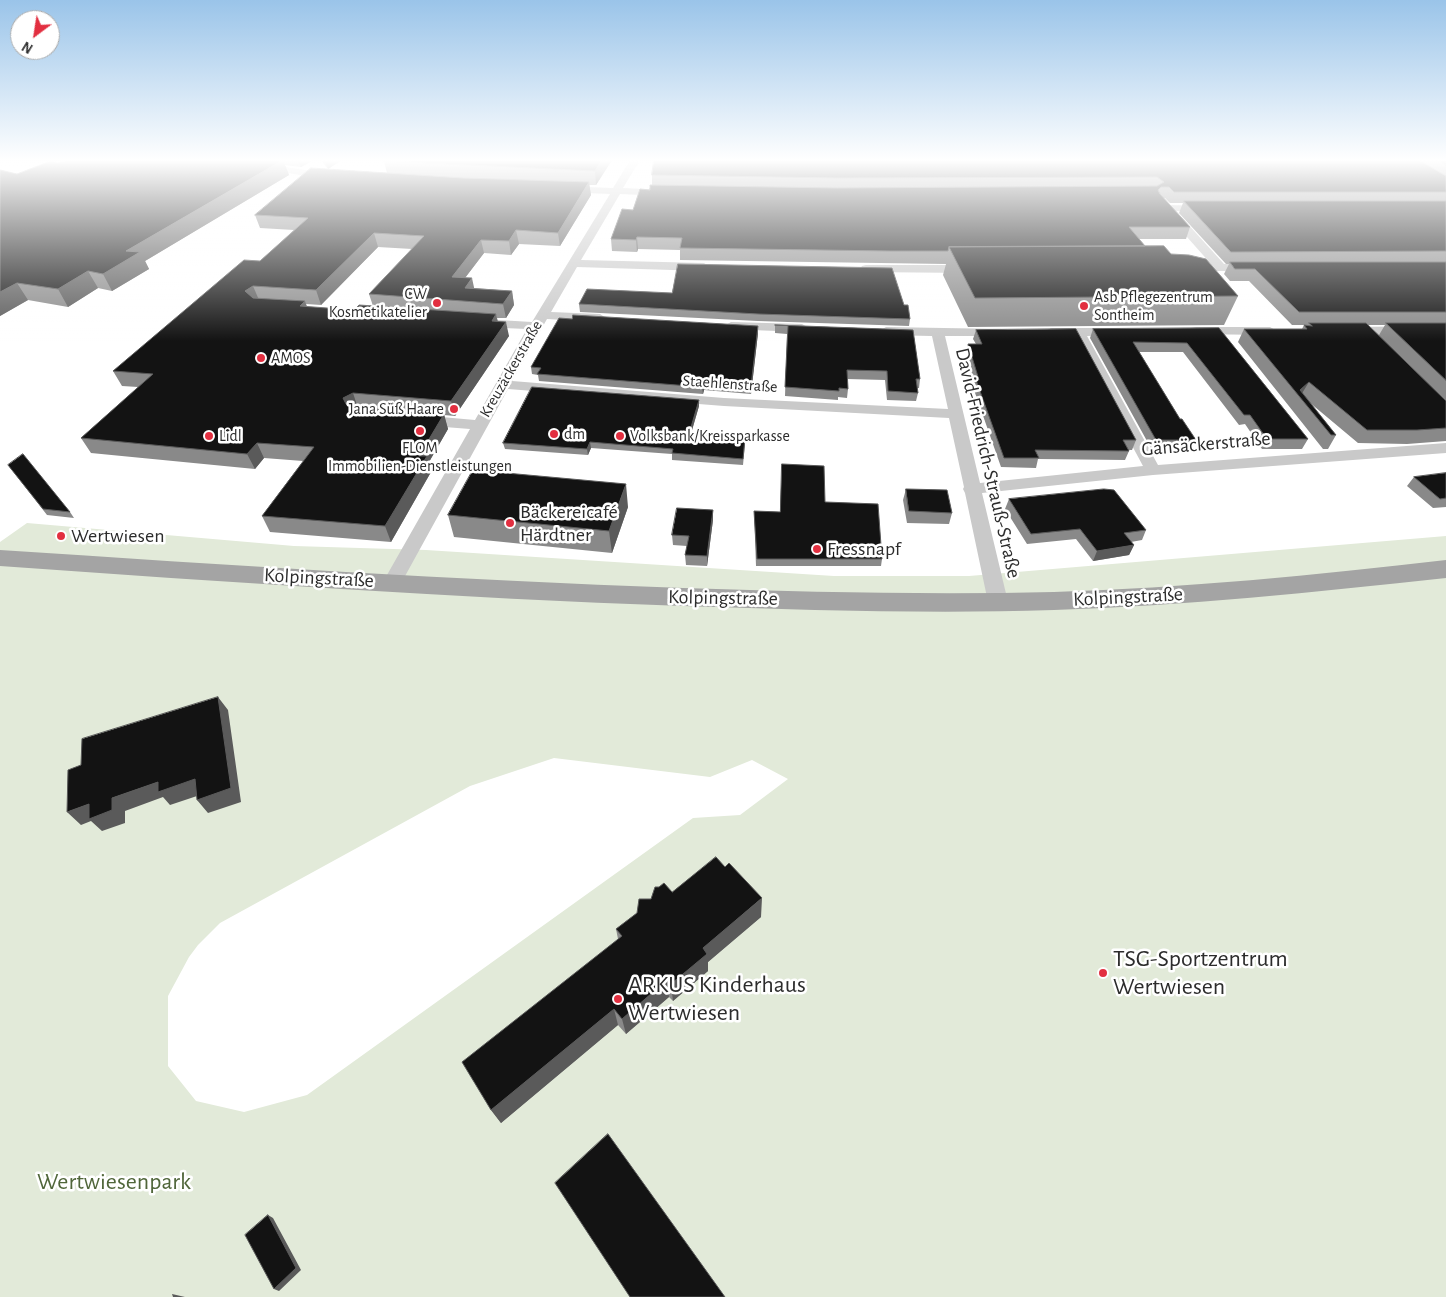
<!DOCTYPE html>
<meta charset="utf-8">
<style>
body{margin:0}
#map{position:relative;width:1446px;height:1297px;overflow:hidden;background:#fff;font-family:"Alegreya Sans",sans-serif}
canvas{display:block}
.north{position:absolute;left:10px;top:10px;width:50px;height:50px;box-sizing:border-box;background:#fff;border:1px solid #ababab;border-radius:50%;rotate:211deg;font-size:14px;font-weight:700;line-height:20px;text-align:center;color:#2c2c2c}
.north::after{content:'';display:block;margin:auto;width:18px;height:22px;background:#e22f40;clip-path:polygon(50% 0,100% 100%,50% 72%,0 100%)}
</style>
<div id="map">
<canvas width="1446" height="1297"></canvas>
<div class="north">N</div>
</div>
<script>
const context = document.querySelector('canvas').getContext('2d');
context.lineJoin = 'round';
function fill(path, color) {
  context.fillStyle = color;
  context.fill(path, 'evenodd');
}
function trace(path, color, width, dash) {
  context.strokeStyle = color;
  context.lineWidth = width;
  context.lineCap = dash ? 'butt' : 'round';
  context.setLineDash(dash || []);
  context.stroke(path);
}
function write(font, color, halo, rows, align = 'center') {
  context.font = font + ' "Alegreya Sans",sans-serif';
  context.lineWidth = 5;
  context.setLineDash([]);
  context.textBaseline = 'middle';
  context.strokeStyle = halo;
  context.fillStyle = color;
  for (const [text, x, y, turn = 0] of rows) {
    context.save();
    context.translate(x, y);
    context.rotate((+turn || 0) * Math.PI / 180);
    context.textAlign = isNaN(turn) ? turn : align;
    if (halo) context.strokeText(text, 0, 0);
    context.fillText(text, 0, 0);
    context.restore();
  }
}
fill(new Path2D(`
 M 27,523 L 294,546 L 426,550 L 834,576 L 969,576 L 1446,536 L 1446,1297 L 0,1297 L 0,542 ZM 554,758 L 710,777 L 752,760 L 788,779 L 740,815 L 693,818 L 307,1095 L 244,1112 L 196,1101 L 168,1066 L 168,996 L 189,957 L 198,945 L 220,923 L 470,786 Z`), '#e2ead9');
fill(new Path2D(`
 M 222,160 L 240,160 L 331,174 L 336,177 L 331,180 L 227,163 Z
 M 630,160 L 640,160 L 623,188 L 666,190 L 671,193 L 666,196 L 620,194 L 581,260 L 704,263 L 710,267 L 704,271 L 577,267 L 551,312 L 600,314 L 606,318 L 600,322 L 547,319 L 512,381 L 724,398 L 948,409 L 932,336 L 886,335 L 879,331 L 886,327 L 1002,329 L 1007,330 L 1009,333 L 1007,336 L 945,336 L 980,483 L 1143,466 L 1073,336 L 1051,336 L 1044,332 L 1051,328 L 1120,328 L 1127,332 L 1125,335 L 1087,336 L 1158,465 L 1446,443 L 1446,453 L 1153,475 L 982,493 L 1008,602 L 1005,607 L 998,609 L 991,607 L 988,602 L 965,493 L 963,489 L 964,487 L 949,418 L 724,406 L 508,389 L 399,587 L 392,588 L 385,587 L 383,582 L 470,429 L 419,425 L 414,423 L 411,420 L 414,417 L 419,415 L 475,420 L 527,329 L 481,327 L 474,323 L 481,319 L 532,322 L 610,194 L 562,192 L 557,189 L 562,186 L 613,188 Z
 M 1167,205 L 1212,206 L 1213,208 L 1208,211 L 1176,211 L 1224,264 L 1254,264 L 1258,265 L 1260,268 L 1258,271 L 1184,271 L 1182,268 L 1184,265 L 1211,264 L 1163,210 L 1162,208 Z
 M 866,265 L 972,265 L 978,269 L 972,273 L 862,272 L 860,269 L 862,266 Z
 M 731,322 L 802,324 L 809,328 L 802,332 L 726,329 L 724,326 Z
 M 1446,326 L 1446,334 L 1349,335 L 1342,331 L 1349,327 Z
 M 1196,327 L 1270,327 L 1277,331 L 1270,335 L 1191,334 L 1189,331 L 1191,328 Z`), '#c9c9c9');
fill(new Path2D(`
 M 0,550 C 228,565 455,580 683,588 C 807,592 931,595 1054,592 C 1185,588 1316,575 1446,560 L 1446,578 C 1316,592 1185,606 1054,610 C 931,614 807,610 683,606 C 455,598 228,582 0,566 Z`), '#a4a4a4');
fill(new Path2D(`
 M 67,160 L 314,160 L 301,167 L 285,165 L 289,175 L 145,261 L 149,269 L 112,291 L 98,288 L 68,307 L 28,300 L 0,316 L 0,170 L 17,174 L 58,163 Z
 M 321,160 L 342,160 L 328,169 Z
 M 612,160 L 596,185 L 589,185 L 591,195 L 560,246 L 519,244 L 511,255 L 484,253 L 465,278 L 474,288 L 512,291 L 514,305 L 506,318 L 497,318 L 498,321 L 509,336 L 455,416 L 444,415 L 448,429 L 429,462 L 431,472 L 391,542 L 270,532 L 262,516 L 303,461 L 264,458 L 255,469 L 91,453 L 81,438 L 138,387 L 122,386 L 113,371 L 260,261 L 294,230 L 260,228 L 255,215 L 387,173 L 384,161 ZM 378,247 L 412,249 L 369,294 L 373,306 L 354,310 L 307,307 L 306,304 L 321,305 Z
 M 654,160 L 1446,160 L 1446,441 L 1407,444 L 1358,443 L 1309,402 L 1336,435 L 1328,449 L 1323,449 L 1238,342 L 1244,329 L 1302,329 L 1304,325 L 1309,325 L 1292,325 L 1249,281 L 1230,281 L 1224,274 L 1229,264 L 1226,264 L 1179,213 L 1183,203 L 1170,203 L 1165,198 L 1164,198 L 1190,227 L 1186,239 L 1139,239 L 1145,246 L 1171,254 L 1238,296 L 1224,325 L 968,327 L 943,275 L 946,264 L 680,260 L 680,250 L 638,249 L 637,252 L 612,251 L 611,239 L 652,185 L 652,175 ZM 1368,325 L 1385,325 L 1379,335 Z
 M 579,304 L 904,305 L 910,319 L 909,326 L 758,321 L 580,312 Z
 M 775,325 L 913,330 L 920,379 L 919,388 L 917,388 L 918,393 L 916,401 L 887,400 L 885,380 L 847,379 L 848,389 L 847,398 L 838,397 L 838,400 L 785,396 L 787,334 L 775,333 Z
 M 1219,328 L 1308,439 L 1302,449 L 1262,449 L 1245,424 L 1239,425 L 1183,352 L 1139,352 L 1180,419 L 1196,440 L 1191,449 L 1152,450 L 1090,338 L 1093,329 Z
 M 976,330 L 1136,440 L 1132,450 L 1129,450 L 1129,451 L 1125,460 L 1038,459 L 1036,468 L 1001,467 L 974,390 L 975,384 L 966,353 L 968,344 L 976,344 L 973,339 Z
 M 758,333 L 751,394 L 704,390 L 703,394 L 539,381 L 538,375 L 532,374 L 531,367 Z
 M 699,400 L 699,406 L 691,434 L 745,444 L 743,465 L 672,460 L 672,454 L 591,448 L 588,455 L 505,449 L 503,443 Z
 M 8,465 L 70,512 L 74,518 L 47,515 Z
 M 1446,473 L 1446,507 L 1433,508 L 1407,486 L 1414,477 Z
 M 906,489 L 952,513 L 949,524 L 907,523 L 903,500 Z
 M 1009,499 L 1146,530 L 1142,540 L 1131,542 L 1134,545 L 1129,555 L 1093,561 L 1076,539 L 1027,544 L 1005,509 Z
 M 825,502 L 882,559 L 881,566 L 756,566 L 754,511 L 779,512 Z
 M 628,507 L 612,553 L 454,537 L 448,515 Z
 M 713,510 L 713,520 L 707,566 L 686,565 L 685,555 L 687,546 L 673,545 L 672,535 Z
 M 672,892 L 761,917 L 708,962 L 708,971 L 673,1001 L 669,997 L 626,1034 L 618,1025 L 501,1123 L 491,1110 L 618,939 L 616,929 L 637,913 L 651,899 Z`), '#898989');
fill(new Path2D(`
 M 283,160 L 289,175 L 145,261 L 149,269 L 112,291 L 103,274 L 126,251 Z
 M 298,160 L 314,160 L 301,167 Z
 M 325,160 L 342,160 L 328,169 Z
 M 602,160 L 612,160 L 596,185 L 595,171 Z
 M 589,182 L 591,195 L 560,246 L 558,233 Z
 M 516,230 L 519,244 L 511,255 L 509,241 Z
 M 374,233 L 378,247 L 321,305 L 316,290 Z
 M 637,237 L 638,249 L 637,252 L 636,240 Z
 M 481,240 L 484,253 L 455,291 L 452,277 Z
 M 88,271 L 98,288 L 68,307 L 58,289 Z
 M 472,278 L 475,292 L 468,302 L 465,288 Z
 M 17,283 L 28,300 L 0,316 L 0,292 Z
 M 253,286 L 259,300 L 251,305 L 245,291 Z
 M 512,291 L 514,305 L 506,318 L 503,304 Z
 M 305,301 L 310,316 L 300,306 Z
 M 496,314 L 499,329 L 492,321 Z
 M 506,322 L 509,336 L 455,416 L 451,401 Z
 M 758,326 L 758,333 L 751,394 L 751,386 Z
 M 1309,382 L 1301,395 L 1300,390 Z
 M 704,383 L 704,390 L 703,394 L 702,387 Z
 M 353,393 L 358,408 L 349,414 L 343,398 Z
 M 699,400 L 699,406 L 689,440 L 689,434 Z
 M 444,414 L 448,429 L 429,462 L 431,472 L 391,542 L 385,526 L 419,456 Z
 M 590,442 L 591,448 L 588,455 L 587,449 Z
 M 257,443 L 264,458 L 255,469 L 247,454 Z
 M 626,484 L 628,507 L 612,553 L 609,531 Z
 M 713,510 L 713,520 L 707,566 L 707,556 Z
 M 1134,545 L 1129,555 L 1093,561 L 1097,551 Z
 M 218,697 L 228,710 L 241,802 L 208,813 L 197,800 Z
 M 195,779 L 206,793 L 170,805 L 163,797 L 125,811 L 125,823 L 102,831 L 91,821 L 81,825 L 67,812 L 89,804 L 112,798 L 158,782 Z
 M 762,898 L 761,917 L 708,962 L 708,971 L 673,1001 L 671,984 L 703,948 Z
 M 667,980 L 669,997 L 626,1034 L 622,1019 Z
 M 614,1009 L 618,1025 L 501,1123 L 491,1110 Z
 M 268,1215 L 273,1218 L 301,1270 L 279,1291 L 274,1289 Z
 M 172,1294 L 185,1297 L 173,1297 Z`), '#5a5a5a');
const building = new Path2D(`
 M 67,160 L 283,160 L 126,251 L 140,252 L 103,274 L 88,271 L 58,289 L 17,283 L 0,292 L 0,170 L 17,174 L 51,161 L 58,163 Z
 M 386,160 L 602,160 L 595,171 L 384,161 Z
 M 654,160 L 1419,160 L 1446,176 L 1446,192 L 1174,192 L 1169,187 L 1161,187 L 1158,190 L 1160,194 L 1190,227 L 1129,227 L 1145,246 L 949,247 L 948,251 L 890,251 L 680,248 L 682,238 L 637,237 L 636,240 L 611,239 L 622,209 L 633,210 L 640,189 L 650,190 L 650,185 L 837,188 L 1157,186 L 1164,182 L 1157,177 L 837,178 L 652,175 Z
 M 1438,160 L 1446,160 L 1446,165 Z
 M 311,168 L 463,178 L 589,182 L 558,233 L 516,230 L 509,241 L 481,240 L 452,277 L 472,278 L 465,288 L 512,291 L 503,304 L 369,294 L 424,236 L 374,233 L 316,290 L 253,286 L 245,291 L 253,298 L 305,301 L 300,306 L 354,310 L 359,305 L 496,314 L 492,321 L 506,322 L 451,401 L 353,393 L 343,398 L 346,404 L 352,407 L 444,414 L 419,456 L 427,456 L 385,526 L 262,516 L 314,447 L 257,443 L 247,454 L 81,438 L 153,374 L 113,371 L 244,260 L 260,261 L 308,218 L 255,215 Z
 M 1184,201 L 1446,201 L 1446,251 L 1231,252 Z
 M 1164,246 L 1171,254 L 1189,255 L 1206,259 L 1238,296 L 975,298 L 949,247 Z
 M 1230,262 L 1446,262 L 1446,312 L 1299,312 L 1255,269 L 1235,269 Z
 M 678,264 L 892,268 L 904,305 L 908,305 L 910,319 L 758,314 L 579,304 L 587,289 L 672,293 Z
 M 573,315 L 758,326 L 751,386 L 704,383 L 702,387 L 537,374 L 541,368 L 531,367 L 559,318 L 572,319 Z
 M 1309,323 L 1366,323 L 1446,401 L 1446,428 L 1417,430 L 1367,430 L 1309,382 L 1300,390 L 1336,435 L 1331,435 L 1244,329 L 1307,329 L 1304,325 L 1312,326 Z
 M 1386,323 L 1446,323 L 1446,380 Z
 M 775,325 L 913,330 L 920,379 L 916,379 L 918,393 L 888,391 L 887,371 L 847,370 L 848,389 L 839,388 L 839,391 L 785,387 L 788,326 Z
 M 1219,328 L 1308,439 L 1267,439 L 1250,415 L 1244,415 L 1187,343 L 1133,342 L 1180,419 L 1182,419 L 1196,440 L 1156,440 L 1093,329 Z
 M 1076,329 L 1136,440 L 1123,440 L 1129,451 L 1035,450 L 1039,458 L 1004,458 L 976,380 L 979,380 L 968,344 L 982,344 L 976,330 Z
 M 532,387 L 699,400 L 689,434 L 745,438 L 743,459 L 672,453 L 673,449 L 590,442 L 587,449 L 503,443 Z
 M 23,454 L 70,512 L 43,509 L 8,465 Z
 M 782,464 L 824,466 L 825,502 L 878,504 L 882,559 L 757,559 L 754,511 L 780,512 Z
 M 473,470 L 626,484 L 609,531 L 448,515 Z
 M 1446,473 L 1446,498 L 1440,499 L 1414,477 Z
 M 906,489 L 947,490 L 952,513 L 909,511 Z
 M 1104,489 L 1114,490 L 1146,530 L 1124,533 L 1134,545 L 1097,551 L 1080,529 L 1031,534 L 1009,499 Z
 M 677,508 L 713,510 L 707,556 L 685,555 L 689,536 L 672,535 Z
 M 218,697 L 231,788 L 197,800 L 195,779 L 158,792 L 158,782 L 112,798 L 112,810 L 89,819 L 89,804 L 67,812 L 68,770 L 81,765 L 82,739 Z
 M 716,857 L 725,867 L 729,863 L 762,898 L 703,948 L 707,954 L 671,984 L 667,980 L 622,1019 L 614,1009 L 491,1110 L 462,1062 L 622,936 L 616,929 L 637,913 L 639,899 L 651,899 L 655,887 L 659,887 L 664,883 L 672,892 Z
 M 608,1134 L 725,1297 L 630,1297 L 555,1183 Z
 M 268,1215 L 296,1268 L 274,1289 L 245,1235 Z`);
fill(building, '#131313');
trace(building, '#5a5a5a', 1);
const sky = context.createLinearGradient(0, 0, 0, 341);
sky.addColorStop(0, '#9ac4e9');
sky.addColorStop(0.47, '#fff');
sky.addColorStop(1, '#ffffff00');
context.fillStyle = sky;
context.fillRect(0, 0, 1446, 341);
for (const [x, y, r, color] of [
 [437,303,5,"#e22f40"],
 [1084,306,5,"#e22f40"],
 [261,358,5,"#e22f40"],
 [454,409,5,"#e22f40"],
 [420,431,5,"#e22f40"],
 [554,434,5,"#e22f40"],
 [209,436,5,"#e22f40"],
 [620,436,5,"#e22f40"],
 [510,523,5,"#e22f40"],
 [61,536,5,"#e22f40"],
 [817,549,5,"#e22f40"],
 [1103,973,5,"#e22f40"],
 [618,999,5,"#e22f40"]
]) {
  const dot = new Path2D();
  dot.arc(x, y, r, 0, 2 * Math.PI);
  context.fillStyle = color;
  context.fill(dot);
  trace(dot, '#fff', 2);
}
write('16px', '#2c2c2c', '#fff', [
 ["CW",427,294,"right"],
 ["Kosmetikatelier",427,312,"right"],
 ["Asb Pflegezentrum",1094,297],
 ["Sontheim",1094,315],
 ["AMOS",271,358],
 ["Jana Süß Haare",444,409,"right"],
 ["dm",564,434],
 ["Lidl",219,436],
 ["Volksbank/Kreissparkasse",630,436],
 ["FLOM",420,448,"center"],
 ["Immobilien-Dienstleistungen",420,466,"center"]
], 'left');
write('16px', '#2c2c2c', '#fff', [
 ["Kreuzäckerstraße",511,369,-60],
 ["Staehlenstraße",730,384,4]
]);
write('20px', '#2c2c2c', '#fff', [
 ["Gänsäckerstraße",1206,444,-5],
 ["David-Friedrich-Strauß-Straße",988,463,77],
 ["Kolpingstraße",319,578,3],
 ["Kolpingstraße",1128,597,-3],
 ["Kolpingstraße",723,598,1]
]);
write('20px', '#2c2c2c', '#fff', [
 ["Bäckereicafé",520,512],
 ["Härdtner",520,535],
 ["Wertwiesen",71,536],
 ["Fressnapf",827,549]
], 'left');
write('24px', '#2c2c2c', '#fff', [
 ["TSG-Sportzentrum",1113,959],
 ["Wertwiesen",1113,987],
 ["ARKUS Kinderhaus",628,985],
 ["Wertwiesen",628,1013]
], 'left');
write('24px', '#50663a', '#fff', [
 ["Wertwiesenpark",114,1182]
]);
</script>
